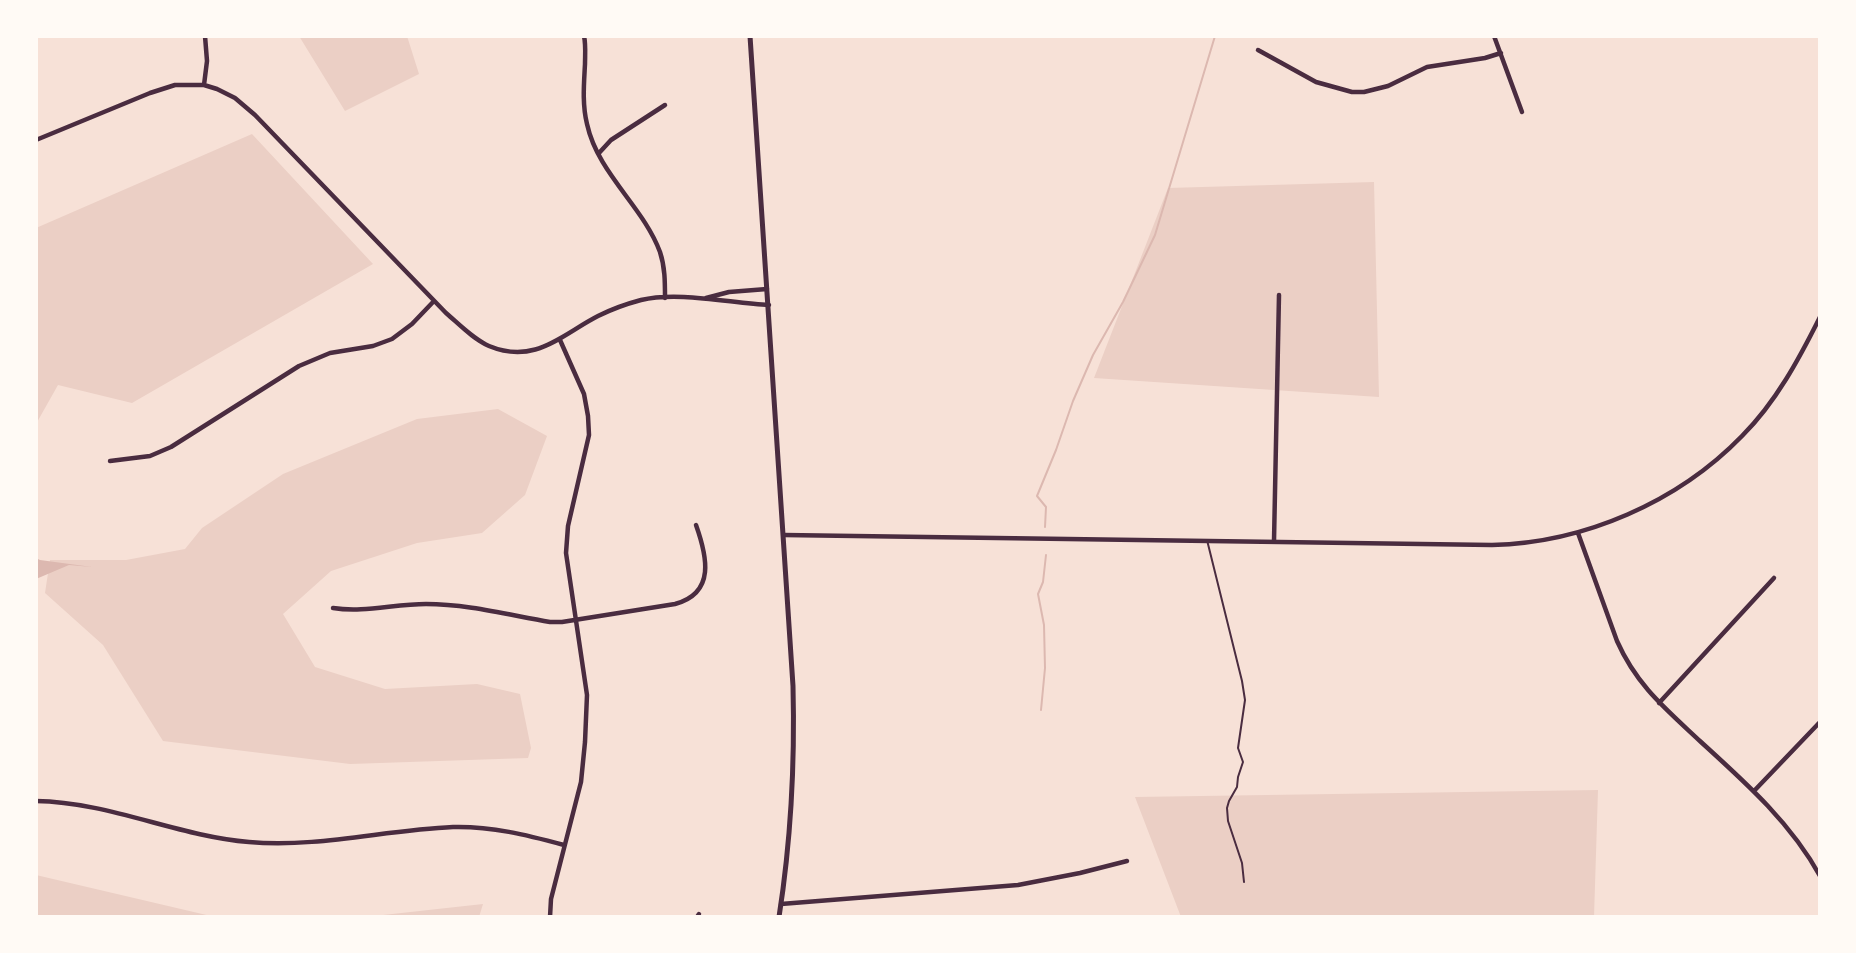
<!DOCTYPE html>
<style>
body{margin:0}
#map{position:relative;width:1856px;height:953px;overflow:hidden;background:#f7e1d7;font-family:Spectral,serif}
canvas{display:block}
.frame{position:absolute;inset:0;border:38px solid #fffaf5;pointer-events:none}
</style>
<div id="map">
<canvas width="1856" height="953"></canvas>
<div class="frame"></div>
</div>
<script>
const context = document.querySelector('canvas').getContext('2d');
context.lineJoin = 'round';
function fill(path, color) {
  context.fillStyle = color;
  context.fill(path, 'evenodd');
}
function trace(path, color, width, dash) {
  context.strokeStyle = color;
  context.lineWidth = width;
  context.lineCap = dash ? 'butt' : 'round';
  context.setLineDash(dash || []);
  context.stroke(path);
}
fill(new Path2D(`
 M 299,36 L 407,36 L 419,74 L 345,111 Z
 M 252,134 L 373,264 L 132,403 L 58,385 L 36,424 L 36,228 Z
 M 1374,182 L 1379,397 L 1094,378 L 1168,188 Z
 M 498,409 L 547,436 L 525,495 L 482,533 L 417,543 L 331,571 L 283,614 L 315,667 L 385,689 L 477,684 L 520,694 L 531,748 L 528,758 L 350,764 L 163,741 L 103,645 L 45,593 L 50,560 L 126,560 L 185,549 L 202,528 L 283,474 L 417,419 Z
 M 1598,790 L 1594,917 L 1181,917 L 1135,797 Z
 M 36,875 L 215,917 L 36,917 Z
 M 483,904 L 479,917 L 365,917 Z`), '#ebcfc5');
fill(new Path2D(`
 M 36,558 L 40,560 L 92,567 L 69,565 L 36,579 Z`), '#dcb8b0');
trace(new Path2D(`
 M 1045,527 L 1046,507 L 1037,496 L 1056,450 L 1073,401 L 1093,355 L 1123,302 L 1155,235 L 1215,36
 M 1041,710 L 1045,668 L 1044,625 L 1038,594 L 1043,582 L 1046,555`), '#dcb8b0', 2);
trace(new Path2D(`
 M 1207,540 L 1242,681 L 1245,700 L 1238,748 L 1243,762 L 1238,777 L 1237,787 L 1229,801 L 1227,808 L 1228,821 L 1242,863 L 1244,882`), '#4a2c40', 2);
trace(new Path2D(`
 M 584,36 C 586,45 585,55 585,64 C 584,83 582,104 587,124 C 598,174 643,206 660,252 C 665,267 665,282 665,298
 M 1494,36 L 1522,112
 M 1258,50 L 1316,82 L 1352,92 L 1364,92 L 1388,86 L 1427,67 L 1485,58 L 1501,53
 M 204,85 L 207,61 L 205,36
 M 36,140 L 150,93 L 175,85 L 204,85 L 217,89 L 235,98 L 255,115 L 446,313 C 459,324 473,339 489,346 C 535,365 561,335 598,316 C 612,309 626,304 641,300 C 678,291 730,303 769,305
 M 599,153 L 611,140 L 665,105
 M 706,298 L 729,292 L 767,289
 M 110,461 L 150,456 L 171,447 L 299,366 L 330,353 L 373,346 L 392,339 L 412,324 L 434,301
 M 1578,533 L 1617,641 C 1637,686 1666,709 1701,742 C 1745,782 1791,823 1820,876
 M 784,535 L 1492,545 C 1584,543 1678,502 1742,436 C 1776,402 1799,359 1820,317
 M 1274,541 L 1279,295
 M 333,608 C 364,613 394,604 426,604 C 467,604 509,615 550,622 L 562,622 L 675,604 C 716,593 707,556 696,525
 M 1659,703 L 1774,578
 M 1754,791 L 1820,722
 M 36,801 C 109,802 177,836 249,842 C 318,848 384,830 453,827 C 491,826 527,835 564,845
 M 781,904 L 1018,885 L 1080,873 L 1127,861
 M 550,917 L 551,899 L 581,782 L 585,742 L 587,695 L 566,553 L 568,526 L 589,435 L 588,416 L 584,394 L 560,340
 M 697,917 L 699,914`), '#4a2c40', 4.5);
trace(new Path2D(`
 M 750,36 L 793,686 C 795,764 791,840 779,917`), '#4a2c40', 5);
</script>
